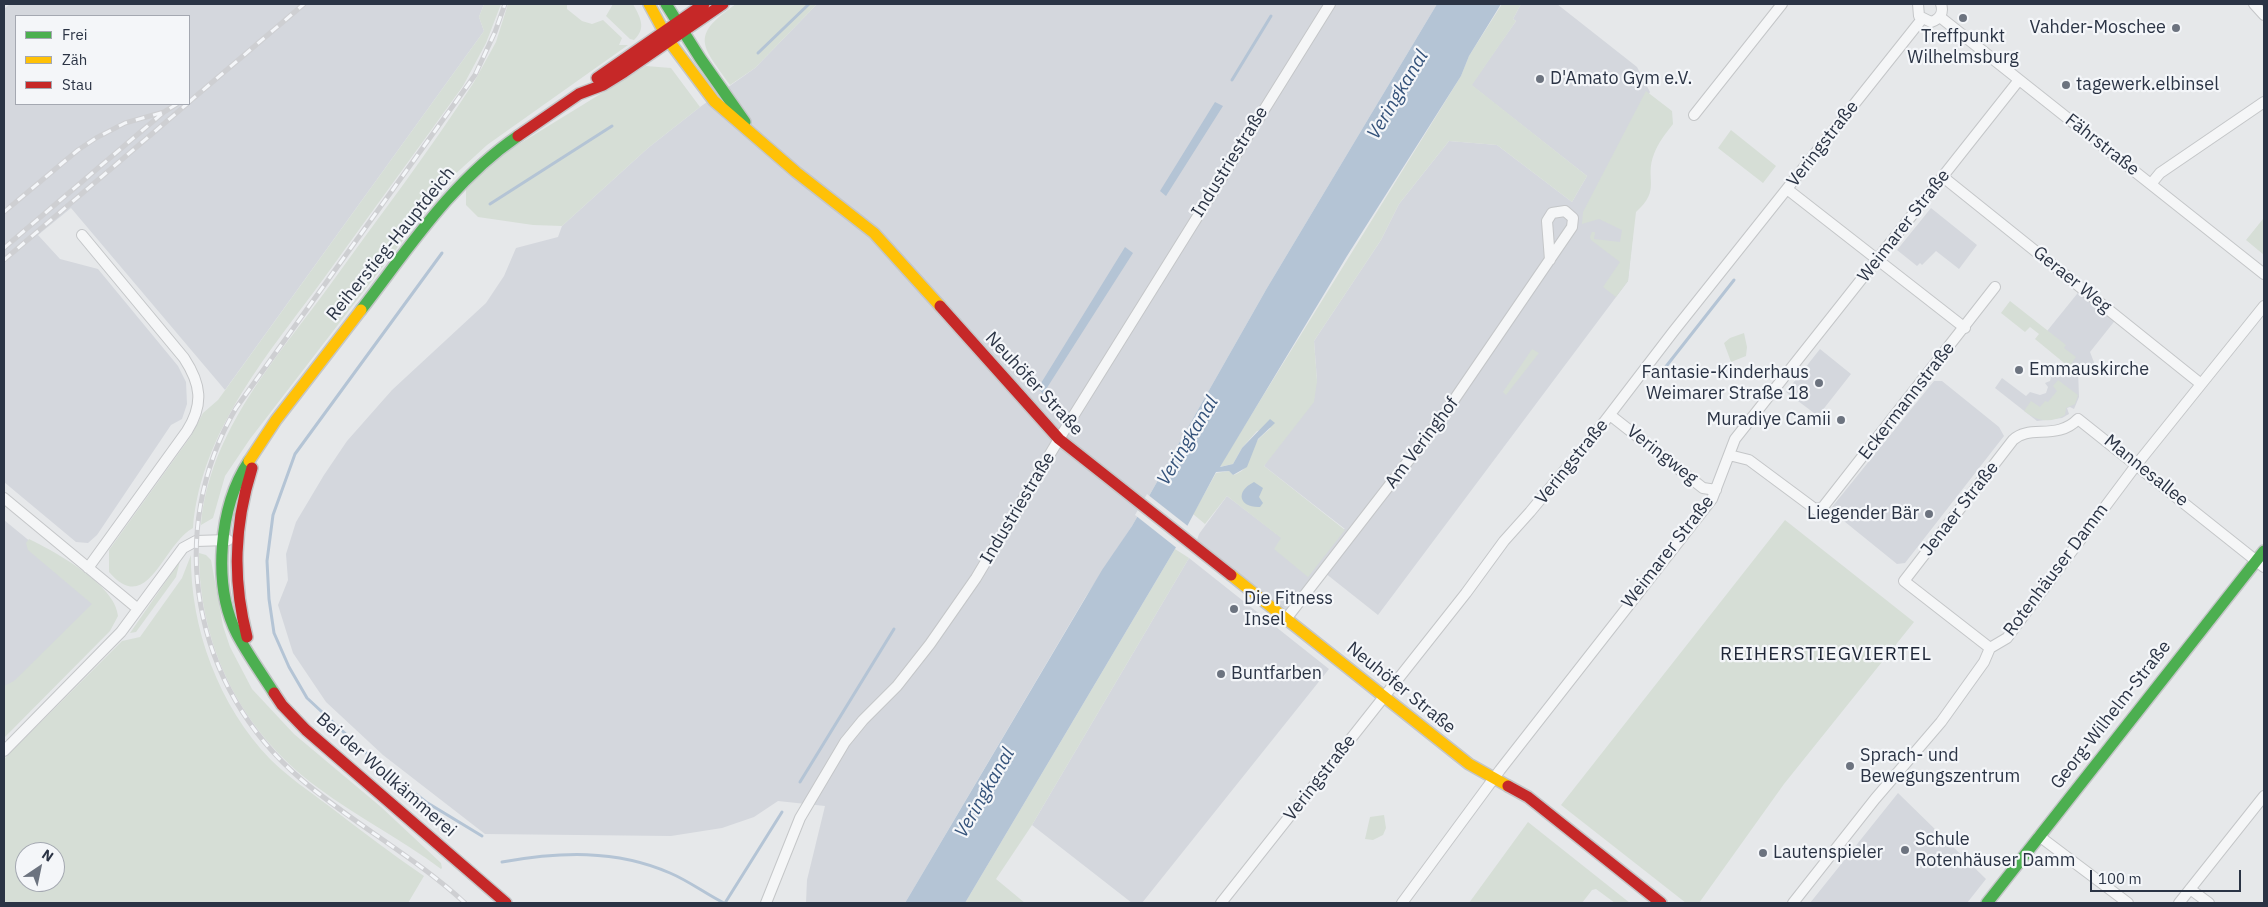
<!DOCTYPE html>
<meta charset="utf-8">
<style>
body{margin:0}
#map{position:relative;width:2268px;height:907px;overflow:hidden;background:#e6e8ea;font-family:"IBM Plex Sans",sans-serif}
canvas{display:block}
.frame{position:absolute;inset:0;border:5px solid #2b3445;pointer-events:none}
.legend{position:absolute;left:15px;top:15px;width:175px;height:90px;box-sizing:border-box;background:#f4f6f9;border:1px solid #a4a8b1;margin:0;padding:6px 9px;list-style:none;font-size:15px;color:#2b3445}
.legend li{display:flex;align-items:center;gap:10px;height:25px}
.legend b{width:25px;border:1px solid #a4a8b1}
.north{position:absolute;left:15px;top:842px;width:50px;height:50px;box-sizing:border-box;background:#f4f6f9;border:1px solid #a4a8b1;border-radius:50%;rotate:34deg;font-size:14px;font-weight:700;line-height:20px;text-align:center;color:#2b3445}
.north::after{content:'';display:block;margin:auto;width:18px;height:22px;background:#6c737f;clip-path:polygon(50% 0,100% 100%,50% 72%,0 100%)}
.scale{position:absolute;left:2090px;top:870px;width:151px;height:22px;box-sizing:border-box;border:2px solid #2b3445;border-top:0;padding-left:6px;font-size:15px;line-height:18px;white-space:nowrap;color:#2b3445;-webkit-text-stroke:4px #f4f6f9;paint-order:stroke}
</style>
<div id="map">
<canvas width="2268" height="907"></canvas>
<div class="frame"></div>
<ul class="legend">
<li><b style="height:6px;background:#4caf50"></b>Frei</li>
<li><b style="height:6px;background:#ffc107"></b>Zäh</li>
<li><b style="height:6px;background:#c62828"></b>Stau</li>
</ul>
<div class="north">N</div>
<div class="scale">100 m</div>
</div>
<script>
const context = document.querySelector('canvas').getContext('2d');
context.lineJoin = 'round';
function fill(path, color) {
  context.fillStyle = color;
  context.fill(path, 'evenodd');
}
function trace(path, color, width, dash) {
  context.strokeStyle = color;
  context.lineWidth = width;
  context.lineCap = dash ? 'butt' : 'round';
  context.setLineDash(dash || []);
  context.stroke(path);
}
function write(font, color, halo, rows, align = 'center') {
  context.font = font + ' "IBM Plex Sans",sans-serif';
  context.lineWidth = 4.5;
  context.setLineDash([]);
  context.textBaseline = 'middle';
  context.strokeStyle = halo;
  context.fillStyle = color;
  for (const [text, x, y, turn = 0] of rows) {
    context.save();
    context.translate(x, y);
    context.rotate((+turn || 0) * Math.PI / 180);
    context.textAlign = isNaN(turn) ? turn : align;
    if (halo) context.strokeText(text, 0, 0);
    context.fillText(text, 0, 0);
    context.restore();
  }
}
fill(new Path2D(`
 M 10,4 L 484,4 L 479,17 L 484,31 L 225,390 L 71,208 L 38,235 L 60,259 L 98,269 L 178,366 L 186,382 L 187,404 L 182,419 L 171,425 L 97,535 L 88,543 L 76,542 L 4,482 L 4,9 ZM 16,16 L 189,16 L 189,104 L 16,104 Z
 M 817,4 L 1437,4 L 1267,288 L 1132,526 L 1085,598 L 905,903 L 806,903 L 807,880 L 825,806 L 778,801 L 754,817 L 722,828 L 671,836 L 485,834 L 383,755 L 326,702 L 293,653 L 278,605 L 288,580 L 286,554 L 296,522 L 324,475 L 347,441 L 392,390 L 486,303 L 504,276 L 516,248 L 558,237 L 562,226 L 648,148 L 700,107 L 755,68 Z
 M 1521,4 L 1557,4 L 1637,67 L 1650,92 L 1587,213 L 1633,233 L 1628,281 L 1378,615 L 1325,573 L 1293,615 L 1197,540 L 1199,534 L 1227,496 L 1282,538 L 1345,529 L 1264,466 L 1317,381 L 1314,341 L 1381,240 L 1399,204 L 1449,141 L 1497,145 L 1572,202 L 1587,176 L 1471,85 L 1516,21 L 1513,19 Z
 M 1931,208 L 1977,245 L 1959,269 L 1936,251 L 1922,265 L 1920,263 L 1917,266 L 1897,250 Z
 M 2081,289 L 2117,318 L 2090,352 L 2095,365 L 2078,370 L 2079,397 L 2074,409 L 2070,407 L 2067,408 L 2069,414 L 2062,418 L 2037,421 L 1995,388 L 2002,378 L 2026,396 L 2030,392 L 2040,395 L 2046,393 L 2048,387 L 2045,383 L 2050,381 L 2051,377 L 2044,374 L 2049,369 L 2058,375 L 2066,363 L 2039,341 Z
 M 1820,349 L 1851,374 L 1818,416 L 1786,392 Z
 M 1934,381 L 1942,381 L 1999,427 L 2004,436 L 1905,563 L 1897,564 L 1834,513 L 1832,507 Z
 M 4,520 L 104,602 L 4,701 Z
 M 1189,558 L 1329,669 L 1142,903 L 1132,903 L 1032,825 Z
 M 1898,793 L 1986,879 L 1967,903 L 1810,903 Z`), '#d4d7dd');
fill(new Path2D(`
 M 484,4 L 501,4 L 486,43 L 463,86 C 418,149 372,211 327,274 C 271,351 201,429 193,528 C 162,545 148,617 109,572 L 109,550 L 191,436 L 203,413 L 218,400 L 484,31 L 479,17 Z
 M 508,4 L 567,4 L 567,9 L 582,21 L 592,24 L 603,20 L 622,38 L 619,45 L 628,45 L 487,145 L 451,178 L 250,439 L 225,476 L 213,518 L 201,525 C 209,431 277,358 330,285 C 378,218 429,152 474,82 L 496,42 Z
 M 613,4 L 633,4 C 640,17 647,28 634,40 L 630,39 L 606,16 Z
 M 736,4 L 817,4 L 755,68 L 730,85 C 703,46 688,37 736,4 Z
 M 1502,4 L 1521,4 L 1513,19 L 1516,21 L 1472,85 L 1587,176 L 1572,202 L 1497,145 L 1449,141 L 1399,204 L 1381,240 L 1314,341 L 1317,381 L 1314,402 L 1264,466 L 1345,530 L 1308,577 L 1274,549 L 1281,538 L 1227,496 L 1205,524 L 1193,514 L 1216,473 L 1229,471 L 1233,475 C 1249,471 1248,458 1254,446 C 1257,439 1264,434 1271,428 L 1257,431 L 1242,448 L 1233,464 L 1219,467 L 1461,76 L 1469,56 Z
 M 646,66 L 671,68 L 700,107 L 648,148 L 562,226 L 533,225 L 478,217 L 466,205 L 466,187 L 506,152 Z
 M 1646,91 L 1672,111 L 1673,124 C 1666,133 1658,143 1654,154 C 1644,179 1662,189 1636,212 L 1628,281 L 1616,297 L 1603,287 L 1620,262 L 1591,240 L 1590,237 L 1592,232 L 1595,232 L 1594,239 L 1620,242 L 1622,230 L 1599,219 L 1582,224 L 1583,212 Z
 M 1731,130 L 1776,166 L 1763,183 L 1718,148 Z
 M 2263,219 L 2264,220 L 2264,255 L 2246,240 Z
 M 2010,301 L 2066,345 L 2064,348 L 2076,357 L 2069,367 L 2035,339 L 2039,334 L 2030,327 L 2025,332 L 2001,313 Z
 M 1744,333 L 1747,347 L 1746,356 L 1731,362 L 1724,343 L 1730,338 Z
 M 1532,349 L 1539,353 L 1506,395 L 1503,392 Z
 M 2058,380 L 2078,395 L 2075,404 L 2066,408 L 2065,415 C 2050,424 2037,421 2024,411 L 2031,401 L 2040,407 L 2045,401 L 2048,402 L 2057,391 L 2053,386 Z
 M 1785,520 L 1914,622 L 1784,784 L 1699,903 L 1686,903 L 1561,805 Z
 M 29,539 C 54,551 116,585 118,616 L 110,631 L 4,738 L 4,686 L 14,681 L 92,604 L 28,550 L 26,543 Z
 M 1175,549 L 1189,558 L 1032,825 L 996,879 L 1025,903 L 965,903 Z
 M 199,553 L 206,555 L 211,560 L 223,626 L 230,647 L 252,689 L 294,734 L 381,807 L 441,863 L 442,868 L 441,869 C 401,839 357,817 317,787 C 242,732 199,647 199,553 Z
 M 191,555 C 190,628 219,706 270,759 C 288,777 309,791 329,806 C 360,830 392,854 424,876 L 408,903 L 4,903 L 4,759 L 122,641 L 140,637 L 182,578 ZM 25,852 L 55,852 L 55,882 L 25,882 Z
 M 180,561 L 176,577 L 136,632 L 130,633 Z
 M 1384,815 L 1386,828 L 1383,835 L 1373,840 L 1365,839 L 1370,817 Z
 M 1528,822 L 1630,903 L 1615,903 L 1596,889 L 1592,890 L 1582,903 L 1469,903 Z`), '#d6ded6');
fill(new Path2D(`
 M 1437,4 L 1501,4 L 1469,56 L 1461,76 L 1347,256 L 1220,467 L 1233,464 L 1242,448 L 1270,419 L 1275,423 L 1258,439 L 1247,467 L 1233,475 L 1229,471 L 1216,472 L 1175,549 L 965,903 L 905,903 L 1102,570 L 1132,526 L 1267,288 Z
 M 1215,102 L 1223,106 L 1166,196 L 1160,191 Z
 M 1125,247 L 1133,253 L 1043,394 L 1038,388 Z
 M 1254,482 L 1263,488 L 1259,497 L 1263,503 L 1260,507 C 1240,508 1234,492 1254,482 Z`), '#b4c4d5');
fill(new Path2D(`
 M 1147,494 L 1189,527 L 1178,549 L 1135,515 Z`), '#e6e8ea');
trace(new Path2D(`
 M 758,53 L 809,4
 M 1232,80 L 1271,16
 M 490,204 L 612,126
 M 442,253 L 295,454 L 273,515 L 267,561 L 269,599 L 274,633 L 289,667 L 307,698 L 378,764 L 426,802 L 482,836
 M 1664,369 L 1734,280
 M 800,782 L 894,629
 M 502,862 C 559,852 615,849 670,873 C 689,881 706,894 724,903
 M 725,903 L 782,812`), '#b4c4d5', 3);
const street = new Path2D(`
 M 1918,4 L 1919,16 L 1931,22 C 1940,19 1944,13 1941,4
 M 2254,4 L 2264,15
 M 1940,17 L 2264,274
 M 1694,115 L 1782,4
 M 1943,177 L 2201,384
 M 2151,184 L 2160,173 L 2264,102
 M 1787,189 L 1965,328
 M 82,235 L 184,358 C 201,384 204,404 187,431 L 88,568
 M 1610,415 L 1703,488 L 1716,490
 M 1729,455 L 1749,460 L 1819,512
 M 4,498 L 138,609
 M 1815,509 L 1823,507 L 1995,287
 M 1286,619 L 1443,416 L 1572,227 L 1573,218 L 1565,211 L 1552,213 L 1547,221 L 1550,260
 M 1990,648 L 1904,581 L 2013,440 C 2029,424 2057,441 2078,419 L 2264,567
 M 4,751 L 121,632 L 183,548 L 196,541 L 228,540
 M 2039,836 L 2128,903
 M 2190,889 L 2209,903
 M 766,903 L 800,818 L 845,742 L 863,720 L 897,686 L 930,644 L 976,578 L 1059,439 L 1330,4
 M 1221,903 L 1466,593 L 1504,541 L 1530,512 L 1598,430 L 1673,332 L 1922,19
 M 1402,903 L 1500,770 L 1712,499 L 1735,439 L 2019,80
 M 1793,903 L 1875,799 L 1941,722 L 1984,662 L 1990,648 L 2007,638 L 2137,464 L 2264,306
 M 2179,903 L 2264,796`);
const fast = new Path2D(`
 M 666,4 L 700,58 L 745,122
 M 361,310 C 409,248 452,181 518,136
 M 249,461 C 219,506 212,585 237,634 C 248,655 262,674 274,693
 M 1987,903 L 2264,551`);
const slow = new Path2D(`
 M 649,4 L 669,41 L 714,101 L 796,172 L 874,233 L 940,306
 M 249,461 L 276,420 L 361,310
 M 1231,575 L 1469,764 L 1508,786`);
const jam = new Path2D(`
 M 597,78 L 704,4
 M 518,136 L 579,94 L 603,85 L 624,72 L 723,4
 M 940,306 L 1059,439 L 1231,575
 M 247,637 C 232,579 234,525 252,468
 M 274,693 L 282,705 L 306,730 L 506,903
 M 1508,786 L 1528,797 L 1661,903`);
trace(street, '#c4c6c8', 12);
trace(fast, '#c4c6c8', 14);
trace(slow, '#c4c6c8', 14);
trace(jam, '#c4c6c8', 14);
trace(street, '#f5f6f7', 10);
trace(fast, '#4caf50', 11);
trace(slow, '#ffc107', 11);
trace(jam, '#c62828', 11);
const rail = new Path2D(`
 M 189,102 L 304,4
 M 4,212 L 78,150 L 96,138 L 125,123 L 164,112 L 177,104
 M 4,248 L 164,112
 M 4,260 L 187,104
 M 465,903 C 415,857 354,824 302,780 C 192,687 164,532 236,408 L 475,75 L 495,32 L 505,4`);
trace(rail, '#cecfd2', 5);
trace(rail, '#f4f6f9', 3, [9]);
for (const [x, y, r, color] of [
 [1963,18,5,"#6c737f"],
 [2176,28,5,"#6c737f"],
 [1540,79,5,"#6c737f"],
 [2066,85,5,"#6c737f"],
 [2019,370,5,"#6c737f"],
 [1819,383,5,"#6c737f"],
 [1841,420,5,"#6c737f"],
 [1929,514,5,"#6c737f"],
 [1234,609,5,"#6c737f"],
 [1221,674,5,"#6c737f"],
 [1850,766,5,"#6c737f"],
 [1905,850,5,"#6c737f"],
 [1763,853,5,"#6c737f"]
]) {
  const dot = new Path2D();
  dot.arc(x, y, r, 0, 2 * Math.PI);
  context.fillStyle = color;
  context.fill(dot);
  trace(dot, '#f4f6f9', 2);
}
write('18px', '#2b3445', '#f4f6f9', [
 ["Vahder-Moschee",2166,28,"right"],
 ["Treffpunkt",1963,37,"center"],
 ["Wilhelmsburg",1963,58,"center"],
 ["D'Amato Gym e.V.",1550,79],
 ["tagewerk.elbinsel",2076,85],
 ["Emmauskirche",2029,370],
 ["Fantasie-Kinderhaus",1809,373,"right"],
 ["Weimarer Straße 18",1809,394,"right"],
 ["Muradiye Camii",1831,420,"right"],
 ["Liegender Bär",1919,514,"right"],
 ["Die Fitness",1244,599],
 ["Insel",1244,620],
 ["Buntfarben",1231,674],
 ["Sprach- und",1860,756],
 ["Bewegungszentrum",1860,777],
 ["Schule",1915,840],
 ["Rotenhäuser Damm",1915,861],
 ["Lautenspieler",1773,853]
], 'left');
write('18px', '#2b3445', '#f4f6f9', [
 ["Veringstraße",1823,144,-52],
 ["Fährstraße",2102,145,38],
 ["Industriestraße",1230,162,-58],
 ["Weimarer Straße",1904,226,-52],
 ["Reiherstieg-Hauptdeich",391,244,-51],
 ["Geraer Weg",2072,280,39],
 ["Neuhöfer Straße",1034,384,47],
 ["Eckermannstraße",1907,401,-52],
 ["Am Veringhof",1422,443,-53],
 ["Veringweg",1662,455,38],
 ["Veringstraße",1572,462,-51],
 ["Mannesallee",2146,471,39],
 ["Industriestraße",1018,508,-59],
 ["Jenaer Straße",1960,509,-52],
 ["Weimarer Straße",1668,552,-52],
 ["Rotenhäuser Damm",2056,570,-53],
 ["Neuhöfer Straße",1401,688,39],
 ["Georg-Wilhelm-Straße",2111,715,-52],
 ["Bei der Wollkämmerei",386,775,41],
 ["Veringstraße",1320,778,-52]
]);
write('italic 19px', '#34527a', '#f4f6f9', [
 ["Veringkanal",1398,95,-59],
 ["Veringkanal",1188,441,-59],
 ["Veringkanal",985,793,-60]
]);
context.letterSpacing = '1px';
write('19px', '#1d2536', '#f4f6f9', [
 ["REIHERSTIEGVIERTEL",1826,655]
]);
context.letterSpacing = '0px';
</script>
